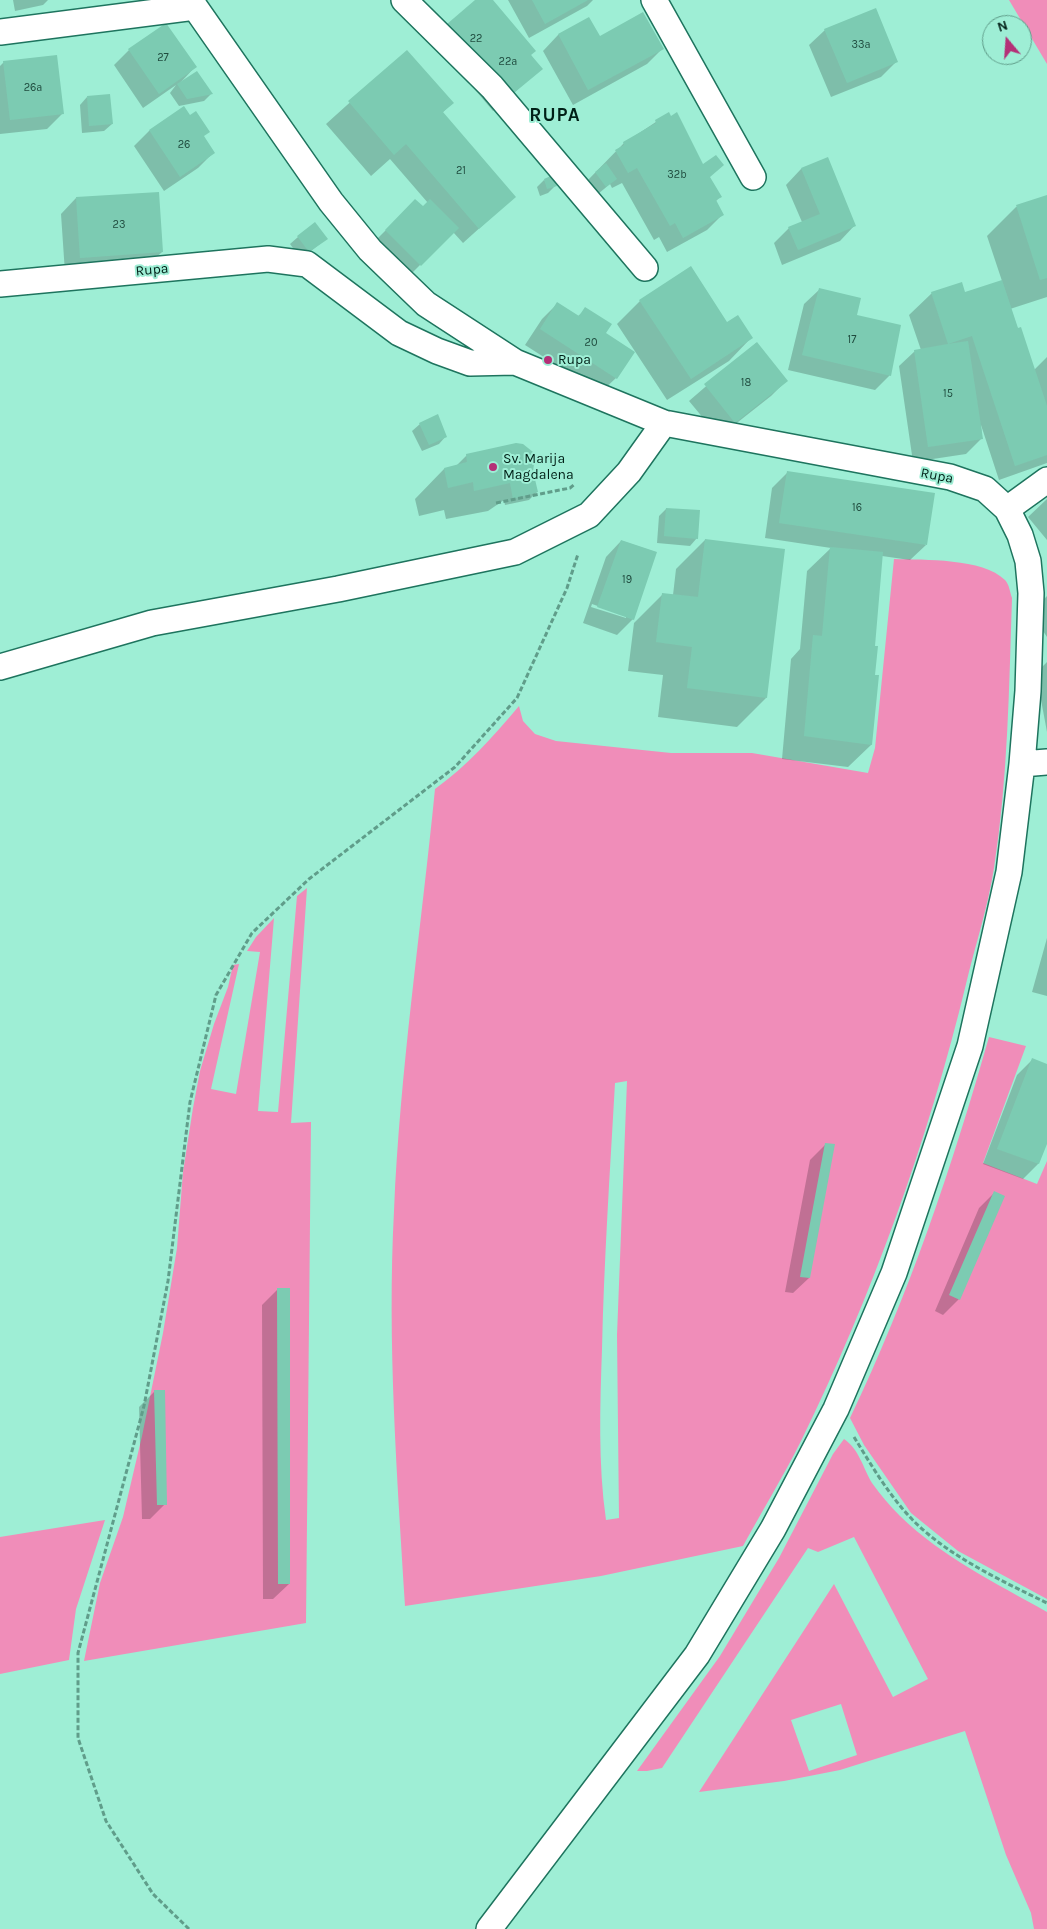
<!DOCTYPE html>
<style>
body{margin:0}
#map{position:relative;width:1047px;height:1929px;overflow:hidden;background:#9eeed5;font-family:Karla,sans-serif}
canvas{display:block}
.north{position:absolute;left:982px;top:15px;width:50px;height:50px;box-sizing:border-box;background:#9eeed5;border:1px solid #5f9c89;border-radius:50%;rotate:342deg;font-size:14px;font-weight:700;line-height:20px;text-align:center;color:#002017}
.north::after{content:'';display:block;margin:auto;width:18px;height:22px;background:#b43077;clip-path:polygon(50% 0,100% 100%,50% 72%,0 100%)}
</style>
<div id="map">
<canvas width="1047" height="1929"></canvas>
<div class="north">N</div>
</div>
<script>
const context = document.querySelector('canvas').getContext('2d');
context.lineJoin = 'round';
function fill(path, color) {
  context.fillStyle = color;
  context.fill(path, 'evenodd');
}
function trace(path, color, width, dash) {
  context.strokeStyle = color;
  context.lineWidth = width;
  context.lineCap = dash ? 'butt' : 'round';
  context.setLineDash(dash || []);
  context.stroke(path);
}
function write(font, color, halo, rows, align = 'center') {
  context.font = font + ' Karla,sans-serif';
  context.lineWidth = 4;
  context.setLineDash([]);
  context.textBaseline = 'middle';
  context.strokeStyle = halo;
  context.fillStyle = color;
  for (const [text, x, y, turn = 0] of rows) {
    context.save();
    context.translate(x, y);
    context.rotate((+turn || 0) * Math.PI / 180);
    context.textAlign = isNaN(turn) ? turn : align;
    if (halo) context.strokeText(text, 0, 0);
    context.fillText(text, 0, 0);
    context.restore();
  }
}
fill(new Path2D(`
 M 1009,0 L 1047,0 L 1047,64 Z
 M 894,559 C 924,560 983,558 1005,580 C 1009,584 1010,592 1012,598 C 1009,688 1008,778 994,868 C 988,907 975,946 966,984 C 928,1141 872,1296 801,1441 C 783,1477 762,1511 743,1546 L 601,1576 L 405,1606 C 397,1475 387,1342 394,1211 C 400,1070 421,930 435,789 C 467,766 493,737 519,706 L 523,721 L 535,734 L 556,741 L 671,753 L 752,753 L 868,773 L 875,748 ZM 627,1081 L 617,1335 L 619,1518 L 606,1520 C 598,1464 600,1405 602,1349 C 604,1260 610,1171 615,1083 Z
 M 307,888 L 291,1123 L 311,1122 L 306,1623 L 84,1661 L 100,1583 L 123,1517 L 142,1436 L 163,1333 L 177,1248 L 183,1172 L 193,1108 L 200,1071 L 214,1024 L 228,987 L 233,965 L 239,964 L 211,1089 L 236,1094 L 260,952 L 247,951 L 256,937 L 274,918 L 258,1111 L 278,1112 L 297,896 Z
 M 989,1037 L 1026,1046 L 983,1163 L 1037,1184 L 1047,1161 L 1047,1599 L 958,1551 L 911,1513 L 864,1445 L 850,1418 C 909,1295 952,1167 989,1037 Z
 M 844,1439 C 859,1449 863,1468 872,1483 C 880,1494 890,1506 900,1516 C 942,1557 996,1583 1047,1612 L 1047,1929 L 1034,1929 L 1031,1913 L 1006,1855 L 965,1731 L 840,1770 L 784,1781 L 699,1792 L 834,1584 L 893,1697 L 928,1679 L 854,1537 L 818,1552 L 808,1548 L 662,1768 L 647,1771 L 637,1771 L 720,1656 L 779,1558 L 833,1454 ZM 841,1704 L 857,1755 L 809,1771 L 791,1720 Z
 M 105,1520 L 76,1609 L 69,1660 L 0,1674 L 0,1537 Z`), '#f08db9');
fill(new Path2D(`
 M 13,0 L 48,0 L 43,5 L 15,11 Z
 M 477,0 L 491,0 L 541,69 L 493,111 L 433,40 Z
 M 508,0 L 593,0 L 587,6 L 529,38 Z
 M 589,19 L 599,37 L 662,49 L 647,64 L 573,105 L 543,51 L 558,35 Z
 M 825,30 L 897,61 L 881,77 L 831,97 L 809,45 Z
 M 129,50 L 195,67 L 181,82 L 211,94 L 204,101 L 179,106 L 170,93 L 176,85 L 143,108 L 114,65 Z
 M 407,51 L 452,103 L 442,113 L 514,197 L 463,243 L 453,232 L 404,281 L 370,246 L 415,201 L 423,208 L 428,203 L 390,159 L 371,176 L 326,124 Z
 M 4,62 L 62,114 L 47,129 L 0,134 L 0,66 Z
 M 87,97 L 112,124 L 104,131 L 82,133 L 80,105 Z
 M 183,108 L 213,153 L 198,168 L 164,191 L 134,146 L 149,131 Z
 M 668,114 L 720,197 L 715,202 L 722,215 L 707,230 L 667,252 L 659,237 L 654,240 L 622,183 L 612,188 L 610,184 L 598,194 L 588,180 L 624,143 Z
 M 827,159 L 855,225 L 840,241 L 782,265 L 774,243 L 789,228 L 802,222 L 786,185 L 801,169 Z
 M 544,180 L 555,186 L 548,193 L 540,196 L 537,187 Z
 M 1047,197 L 1047,297 L 1010,309 L 1034,370 L 1047,357 L 1047,463 L 999,480 L 981,425 L 982,438 L 966,454 L 913,462 L 899,366 L 915,351 L 921,350 L 909,315 L 932,293 L 964,293 L 1002,281 L 987,236 L 1016,207 Z
 M 76,198 L 162,252 L 146,267 L 65,273 L 61,214 Z
 M 298,237 L 326,239 L 301,259 L 290,244 Z
 M 820,289 L 855,316 L 890,375 L 875,390 L 788,370 L 804,304 Z
 M 640,301 L 727,324 L 751,338 L 729,361 L 667,400 L 617,324 Z
 M 557,304 L 577,317 L 586,309 L 605,334 L 616,378 L 600,393 L 525,345 L 542,319 Z
 M 756,343 L 786,381 L 771,396 L 719,437 L 689,401 Z
 M 420,424 L 446,436 L 439,444 L 422,451 L 412,431 Z
 M 467,455 L 528,478 L 537,492 L 529,500 L 505,505 L 504,500 L 488,511 L 446,519 L 444,510 L 419,516 L 415,499 L 444,469 L 455,467 Z
 M 788,472 L 926,545 L 910,560 L 882,556 L 873,647 L 871,745 L 848,767 L 782,759 L 791,659 L 800,649 L 807,571 L 831,548 L 765,538 L 772,488 Z
 M 1047,499 L 1047,540 L 1028,517 Z
 M 666,509 L 697,538 L 690,546 L 657,543 L 659,516 Z
 M 705,540 L 766,698 L 737,727 L 658,717 L 663,675 L 628,671 L 634,623 L 663,594 L 673,595 L 676,569 Z
 M 621,541 L 633,619 L 617,635 L 583,623 L 606,557 ZM 592,604 L 626,616 L 626,618 L 591,607 Z
 M 1047,596 L 1047,637 L 1031,613 Z
 M 1047,662 L 1047,732 L 1036,673 Z
 M 1047,938 L 1047,996 L 1032,992 Z
 M 1032,1060 L 1047,1066 L 1047,1141 L 1038,1164 L 1023,1179 L 983,1164 L 1017,1075 Z
 M 826,1144 L 809,1278 L 793,1293 L 785,1292 L 810,1160 Z
 M 994,1193 L 959,1299 L 943,1315 L 935,1311 L 979,1208 Z
 M 278,1289 L 289,1584 L 273,1599 L 263,1599 L 262,1305 Z
 M 155,1391 L 165,1504 L 150,1519 L 142,1519 L 139,1407 Z`), '#0003');
fill(new Path2D(`
 M 475,0 L 493,0 L 536,51 L 531,55 L 543,69 L 509,97 L 447,24 Z
 M 532,0 L 588,0 L 545,24 Z
 M 876,8 L 898,62 L 847,83 L 824,29 Z
 M 643,12 L 664,49 L 588,90 L 558,34 L 589,17 L 600,36 Z
 M 166,23 L 197,67 L 159,94 L 128,49 Z
 M 407,50 L 454,103 L 443,112 L 516,197 L 479,229 L 406,144 L 394,155 L 348,101 Z
 M 57,55 L 64,114 L 10,120 L 3,61 Z
 M 197,71 L 213,94 L 187,99 L 177,84 Z
 M 110,94 L 113,124 L 89,126 L 87,96 Z
 M 184,106 L 190,115 L 196,111 L 210,132 L 204,136 L 215,153 L 180,177 L 149,130 Z
 M 669,112 L 671,116 L 677,112 L 703,164 L 716,155 L 724,165 L 710,177 L 722,197 L 716,200 L 724,215 L 683,238 L 675,223 L 670,226 L 637,168 L 628,173 L 615,150 L 624,145 L 623,142 L 656,123 L 655,120 Z
 M 828,157 L 856,226 L 798,250 L 788,227 L 820,214 L 801,168 Z
 M 606,163 L 617,179 L 606,187 L 595,172 Z
 M 553,175 L 557,186 L 547,189 L 544,179 Z
 M 159,192 L 163,252 L 80,258 L 76,197 Z
 M 1047,195 L 1047,278 L 1040,280 L 1016,205 Z
 M 415,199 L 423,206 L 430,199 L 459,228 L 421,266 L 385,230 Z
 M 315,222 L 328,239 L 309,252 L 297,236 Z
 M 691,266 L 727,322 L 738,315 L 753,338 L 691,379 L 639,300 Z
 M 1002,280 L 1018,328 L 1021,327 L 1047,406 L 1047,455 L 1015,466 L 972,336 L 948,344 L 968,341 L 983,439 L 928,447 L 914,350 L 948,344 L 931,292 L 962,282 L 965,292 Z
 M 819,288 L 861,298 L 857,315 L 901,325 L 891,376 L 802,355 Z
 M 557,302 L 579,316 L 585,307 L 612,324 L 606,333 L 635,352 L 617,379 L 540,329 Z
 M 757,342 L 788,381 L 735,423 L 704,384 Z
 M 438,414 L 447,437 L 429,445 L 419,423 Z
 M 516,443 L 523,444 L 533,452 L 535,458 L 533,471 L 538,492 L 513,499 L 510,483 L 474,491 L 473,482 L 448,488 L 444,468 L 467,462 L 466,454 Z
 M 787,471 L 935,493 L 927,545 L 779,523 Z
 M 666,508 L 700,510 L 698,539 L 664,536 Z
 M 705,539 L 785,549 L 767,698 L 687,688 L 692,647 L 656,642 L 662,593 L 698,597 Z
 M 621,540 L 657,552 L 634,620 L 597,607 Z
 M 830,547 L 883,552 L 875,646 L 878,646 L 875,675 L 879,675 L 872,745 L 804,736 L 813,635 L 822,636 Z
 M 1032,1058 L 1047,1064 L 1047,1144 L 1039,1164 L 997,1149 Z
 M 825,1143 L 835,1144 L 810,1278 L 800,1277 Z
 M 994,1191 L 1005,1196 L 960,1300 L 949,1295 Z
 M 277,1288 L 290,1288 L 290,1584 L 278,1584 Z
 M 154,1390 L 165,1390 L 167,1505 L 157,1505 Z`), '#7ccbb2');
const minor = new Path2D(`
 M 190,0 L 331,202 L 370,250 L 426,304 L 515,362 L 664,423 L 950,477 L 985,489 L 1007,509 L 1020,535 L 1028,561 L 1031,593 L 1028,691 L 1022,764 L 1009,872 L 970,1046 L 894,1273 L 836,1409 L 773,1529 L 697,1655 L 489,1929
 M 404,0 L 492,87 L 645,268
 M 654,0 L 753,177
 M 0,32 L 195,7
 M 0,284 L 268,259 L 307,264 L 399,333 L 437,351 L 470,363 L 515,362
 M 1007,509 L 1047,480
 M 0,667 L 152,623 L 338,589 L 515,552 L 589,515 L 629,472 L 664,423
 M 1022,764 L 1047,762`);
trace(minor, '#1e745e', 28);
trace(new Path2D(`
 M 496,503 L 570,488 L 575,484
 M 854,1437 C 875,1471 896,1508 928,1534 C 963,1563 1006,1583 1047,1603
 M 189,1929 L 153,1894 L 106,1821 L 78,1738 L 78,1653 L 144,1406 L 168,1281 L 190,1102 L 216,995 L 252,933 L 309,879 L 455,767 L 517,698 L 567,588 L 578,554`), '#609d8a', 3, [5, 2.5]);
trace(minor, '#fff', 25);
for (const [x, y, r, color] of [
 [548,360,5,"#b43077"],
 [493,467,5,"#b43077"]
]) {
  const dot = new Path2D();
  dot.arc(x, y, r, 0, 2 * Math.PI);
  context.fillStyle = color;
  context.fill(dot);
  trace(dot, '#9eeed5', 2);
}
write('11px', '#1f4b3e', null, [
 ["22",476,39],
 ["33a",861,45],
 ["27",163,58],
 ["22a",508,62],
 ["26a",33,88],
 ["26",184,145],
 ["21",461,171],
 ["32b",677,175],
 ["23",119,225],
 ["17",852,340],
 ["20",591,343],
 ["18",746,383],
 ["15",948,394],
 ["16",857,508],
 ["19",627,580]
]);
write('14px', '#002017', '#9eeed5', [
 ["Rupa",152,270,-5],
 ["Rupa",937,476,11]
]);
write('14px', '#002017', '#9eeed5', [
 ["Rupa",558,360],
 ["Sv. Marija",503,459],
 ["Magdalena",503,475]
], 'left');
context.letterSpacing = '1px';
write('bold 19px', '#002017', '#9eeed5', [
 ["RUPA",555,116]
]);
context.letterSpacing = '0px';
</script>
